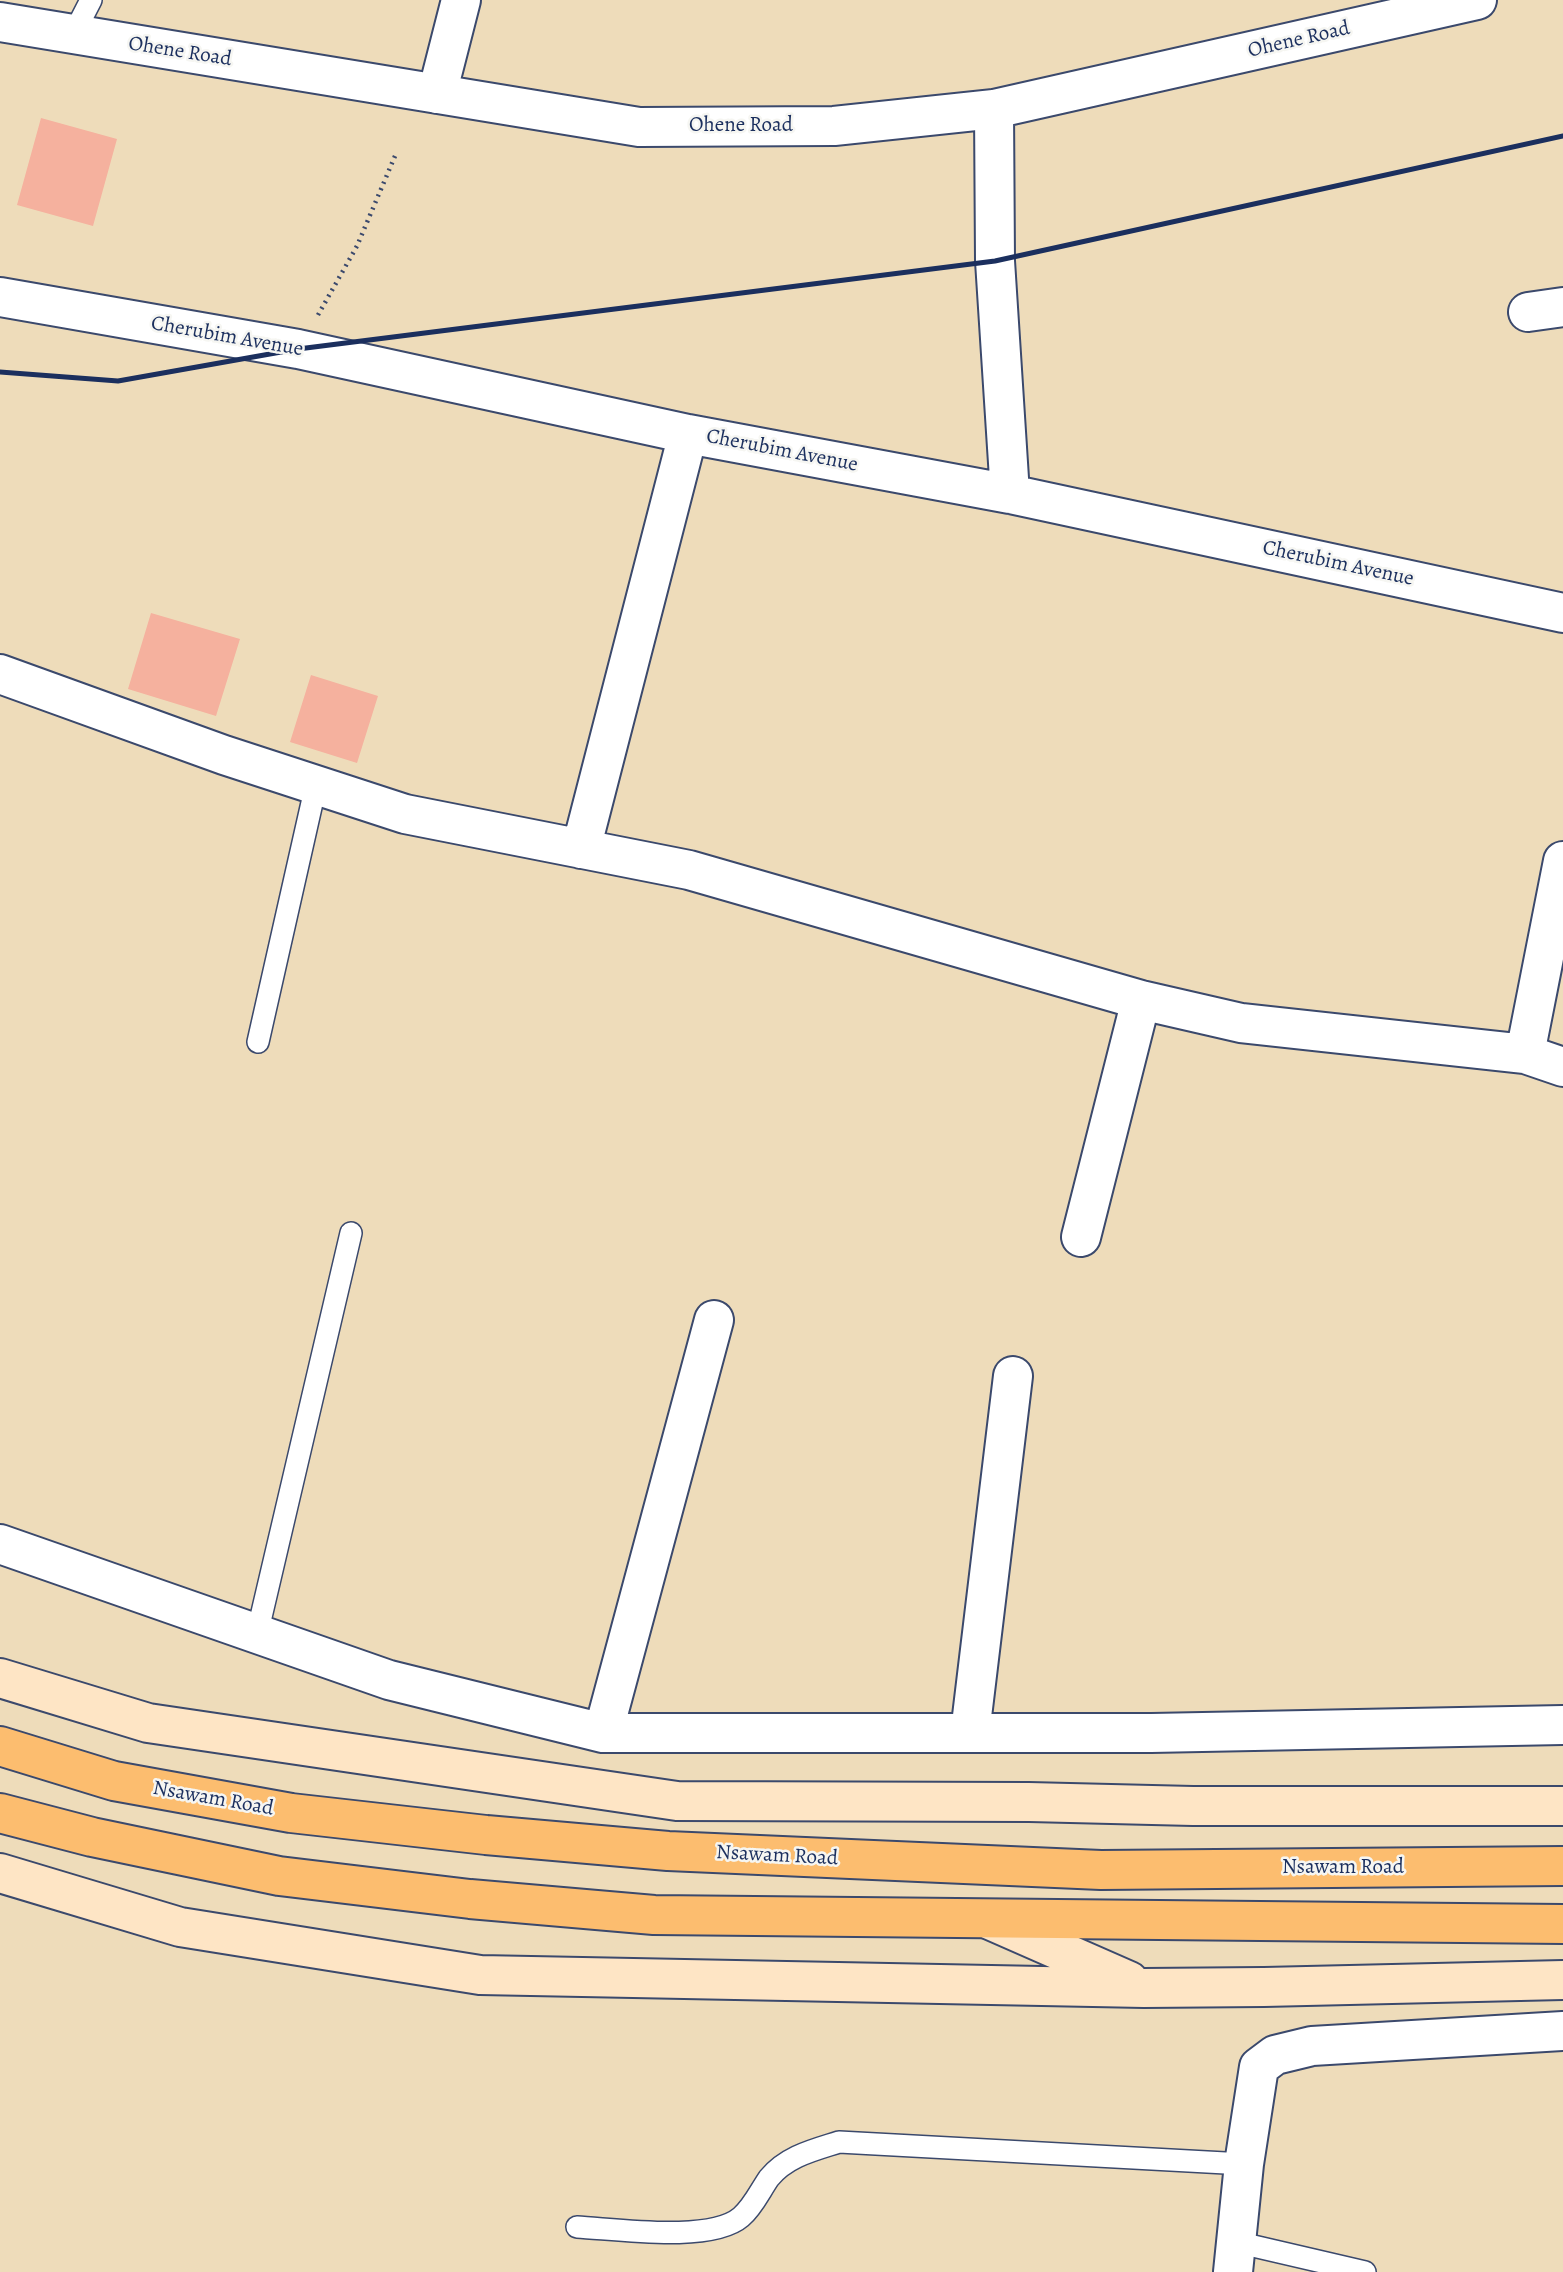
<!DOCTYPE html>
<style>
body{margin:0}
canvas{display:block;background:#eedcba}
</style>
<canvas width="1563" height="2272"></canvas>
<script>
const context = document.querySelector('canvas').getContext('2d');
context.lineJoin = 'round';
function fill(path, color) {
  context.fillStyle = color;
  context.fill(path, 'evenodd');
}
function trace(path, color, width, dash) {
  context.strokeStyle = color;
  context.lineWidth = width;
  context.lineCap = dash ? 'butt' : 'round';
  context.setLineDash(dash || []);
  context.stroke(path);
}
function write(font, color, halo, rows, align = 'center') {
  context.font = font + ' Alegreya,serif';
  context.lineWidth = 5;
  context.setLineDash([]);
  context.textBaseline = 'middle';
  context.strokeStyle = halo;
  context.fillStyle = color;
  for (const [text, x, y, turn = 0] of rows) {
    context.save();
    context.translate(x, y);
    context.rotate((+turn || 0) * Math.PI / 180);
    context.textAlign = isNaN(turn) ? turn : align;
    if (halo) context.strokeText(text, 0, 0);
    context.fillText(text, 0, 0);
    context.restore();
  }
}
fill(new Path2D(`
 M 41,118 L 117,139 L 93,226 L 17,205 Z
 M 151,613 L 240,639 L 216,716 L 128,689 Z
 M 311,675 L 378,696 L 357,763 L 290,742 Z`), '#f5b19e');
const service = new Path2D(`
 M 73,35 L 91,0
 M 258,1042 L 316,785
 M 257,1634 L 351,1233
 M 577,2227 C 616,2229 711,2243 741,2217 C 753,2207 760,2191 769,2178 C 787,2156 814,2150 839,2142 L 1244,2164
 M 1236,2242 L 1365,2272`);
const minor = new Path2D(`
 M 0,22 L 639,127 L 834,126 L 994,109 L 1477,0
 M 437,94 L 461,0
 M 994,109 L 995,261 L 1010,494
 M 0,297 L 298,349 L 688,434 L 1010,494 L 1563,613
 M 1528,312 L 1563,307
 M 0,674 L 224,755 L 405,814 L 689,870 L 1141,1000 L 1241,1023 L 1525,1054 L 1563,1067
 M 581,849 L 688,434
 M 1525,1054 L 1563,861
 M 1081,1237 L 1141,1000
 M 0,1544 L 389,1680 L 603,1733 L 1151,1733 L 1563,1725
 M 603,1733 L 714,1320
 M 970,1733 L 1013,1376
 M 1233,2272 L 1244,2164 L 1259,2067 L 1275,2055 L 1312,2046 L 1563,2031`);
const secondary = new Path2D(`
 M 0,1678 L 148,1723 L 677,1801 L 1029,1802 L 1193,1806 L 1563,1806
 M 0,1873 L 180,1927 L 480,1975 L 1144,1988 L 1264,1987 L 1563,1980
 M 990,1920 L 1129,1981`);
const trunk = new Path2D(`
 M 0,1746 L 114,1781 L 291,1813 L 486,1835 L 668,1851 L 1101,1870 L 1563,1866
 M 0,1813 L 92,1837 L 279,1876 L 470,1899 L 654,1915 L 1563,1924`);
trace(service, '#3b496c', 24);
trace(minor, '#3b496c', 42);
trace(secondary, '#3b496c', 42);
trace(trunk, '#3b496c', 42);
trace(new Path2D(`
 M 318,315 L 357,246 L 395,156`), '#3b496c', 4.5, [2, 5]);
trace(service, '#fff', 21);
trace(minor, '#fff', 38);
trace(secondary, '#fee5c5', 38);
trace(trunk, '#fcbd6f', 38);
trace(new Path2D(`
 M 0,372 L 118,381 L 298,349 L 995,261 L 1563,136`), '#1b2f5e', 5);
write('21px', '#1b2f5e', '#f6f6f2', [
 ["Ohene Road",1299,40,-13],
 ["Ohene Road",180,52,9],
 ["Ohene Road",741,126],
 ["Cherubim Avenue",227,337,10],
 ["Cherubim Avenue",782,451,11],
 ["Cherubim Avenue",1338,564,12],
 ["Nsawam Road",213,1799,10],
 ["Nsawam Road",777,1856,3],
 ["Nsawam Road",1343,1868]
]);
</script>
